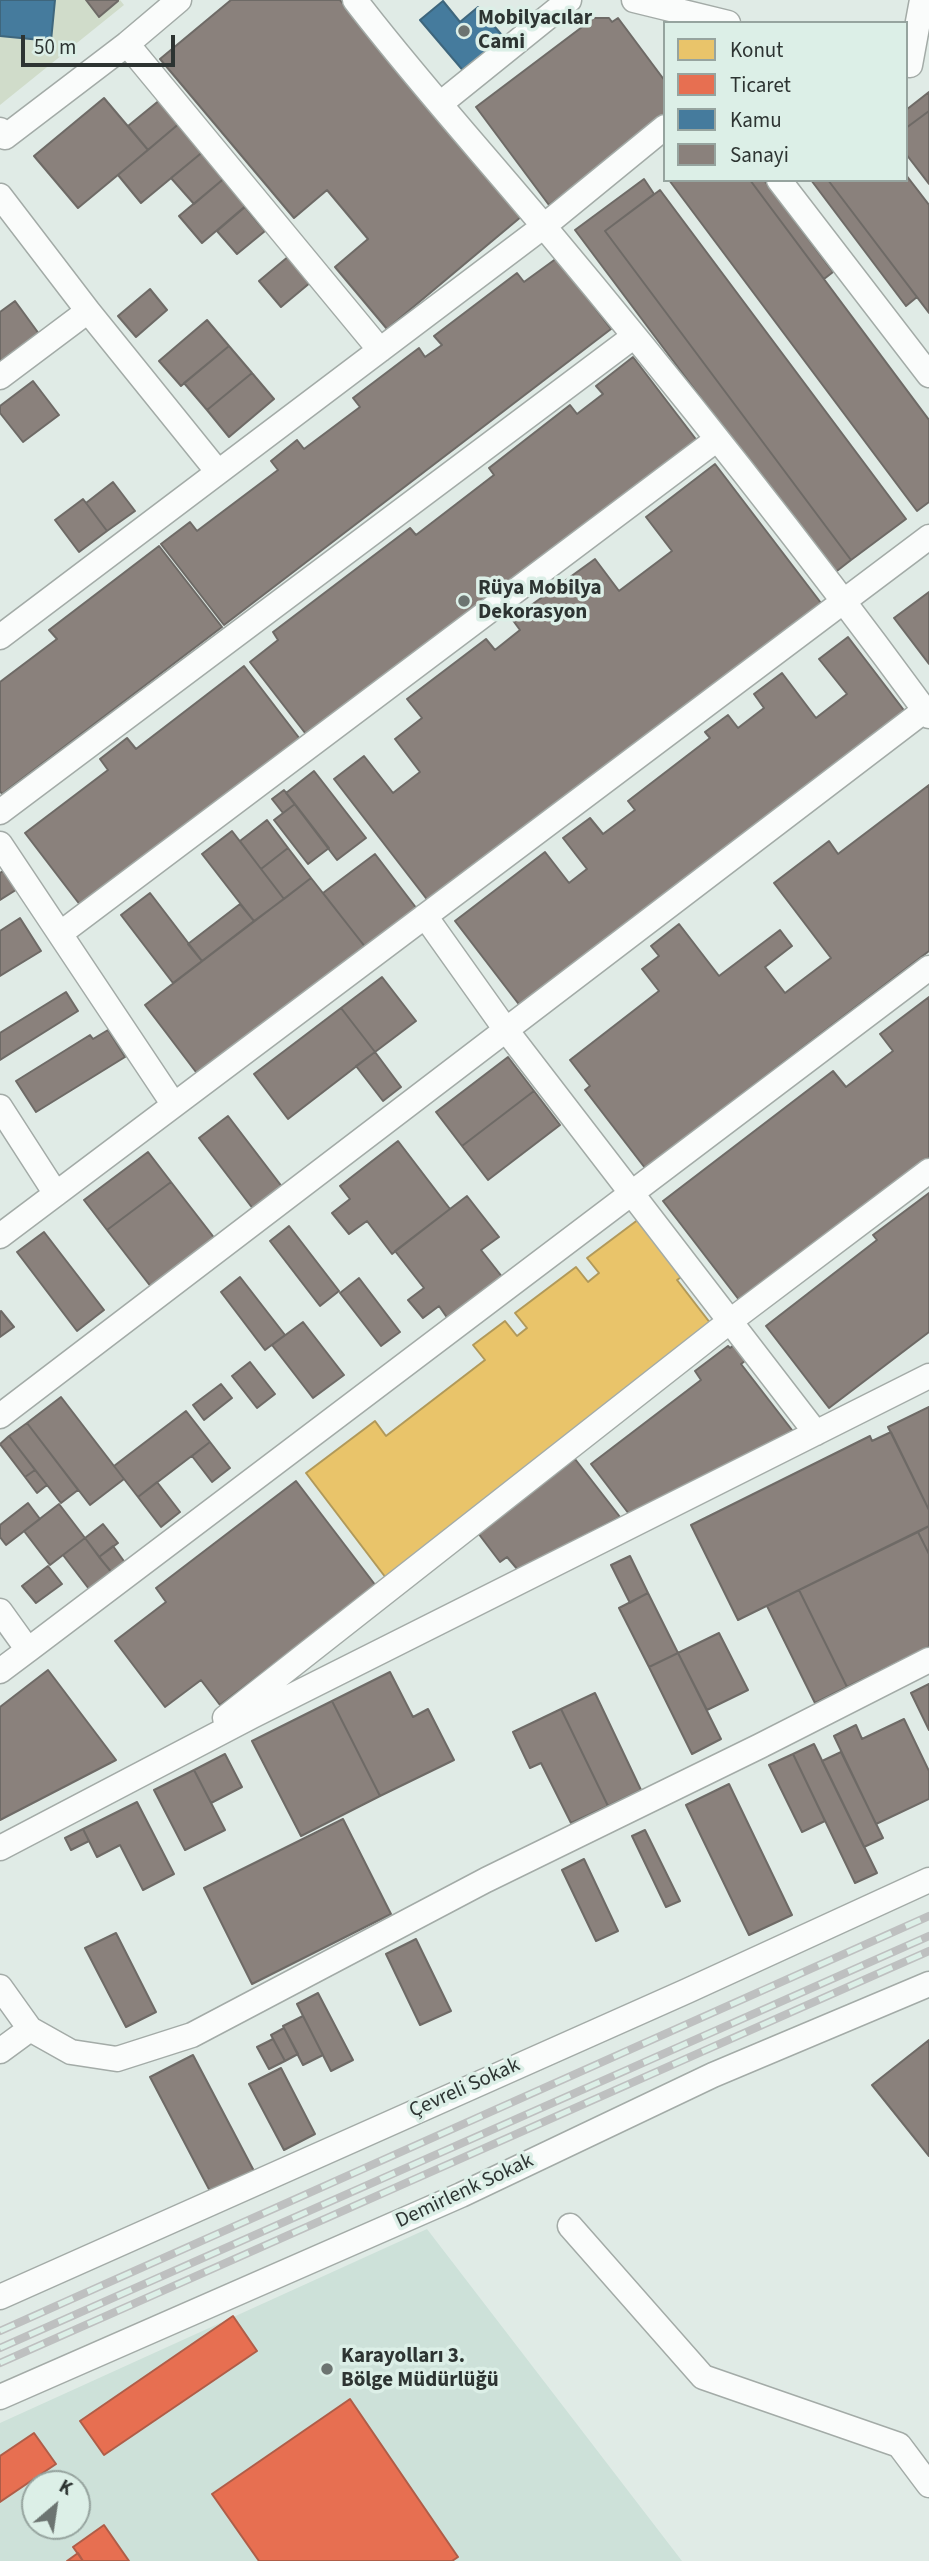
<!DOCTYPE html>
<meta charset="utf-8">
<style>
body{margin:0}
#map{position:relative;width:929px;height:2561px;overflow:hidden;background:#e0ebe6;font-family:"Source Sans 3",sans-serif}
canvas{display:block}
.legend{position:absolute;left:663px;top:21px;width:245px;height:161px;box-sizing:border-box;background:#dcefe7;border:2px solid #96a49f;margin:0;padding:9px 12px;list-style:none;font-size:21px;color:#2d3432}
.legend li{display:flex;align-items:center;gap:14px;height:35px}
.legend b{width:35px;border:2px solid #96a49f}
.north{position:absolute;left:21px;top:2470px;width:70px;height:70px;box-sizing:border-box;background:#dcefe7;border:2px solid #96a49f;border-radius:50%;rotate:29deg;font-size:19px;font-weight:700;line-height:28px;text-align:center;color:#2d3432}
.north::after{content:'';display:block;margin:auto;width:24px;height:32px;background:#6c7471;clip-path:polygon(50% 0,100% 100%,50% 72%,0 100%)}
.scale{position:absolute;left:21px;top:35px;width:154px;height:32px;box-sizing:border-box;border:4px solid #2d3432;border-top:0;padding-left:9px;font-size:21px;line-height:24px;white-space:nowrap;color:#2d3432;-webkit-text-stroke:5px #dcefe7;paint-order:stroke}
</style>
<div id="map">
<canvas width="929" height="2561"></canvas>
<ul class="legend">
<li><b style="height:19px;background:#e9c46a"></b>Konut</li>
<li><b style="height:19px;background:#e76f51"></b>Ticaret</li>
<li><b style="height:19px;background:#457b9d"></b>Kamu</li>
<li><b style="height:19px;background:#8a817c"></b>Sanayi</li>
</ul>
<div class="north">K</div>
<div class="scale">50 m</div>
</div>
<script>
const context = document.querySelector('canvas').getContext('2d');
context.lineJoin = 'round';
function fill(path, color) {
  context.fillStyle = color;
  context.fill(path, 'evenodd');
}
function trace(path, color, width, dash) {
  context.strokeStyle = color;
  context.lineWidth = width;
  context.lineCap = dash ? 'butt' : 'round';
  context.setLineDash(dash || []);
  context.stroke(path);
}
function write(font, color, halo, rows, align = 'center') {
  context.font = font + ' "Source Sans 3",sans-serif';
  context.lineWidth = 7;
  context.setLineDash([]);
  context.textBaseline = 'middle';
  context.strokeStyle = halo;
  context.fillStyle = color;
  for (const [text, x, y, turn = 0] of rows) {
    context.save();
    context.translate(x, y);
    context.rotate((+turn || 0) * Math.PI / 180);
    context.textAlign = isNaN(turn) ? turn : align;
    if (halo) context.strokeText(text, 0, 0);
    context.fillText(text, 0, 0);
    context.restore();
  }
}
fill(new Path2D(`
 M 427,2229 L 682,2561 L 0,2561 L 0,2423 ZM 35,2484 L 77,2484 L 77,2526 L 35,2526 Z`), '#cde1d9');
fill(new Path2D(`
 M 0,0 L 120,0 L 124,5 L 0,105 Z`), '#d0dcca');
const homes = new Path2D(`
 M 643,1216 L 687,1273 L 677,1280 L 714,1328 L 386,1578 L 306,1473 L 375,1421 L 386,1436 L 485,1360 L 473,1345 L 505,1321 L 517,1336 L 527,1328 L 515,1313 L 576,1267 L 588,1282 L 599,1273 L 587,1258 Z`);
fill(homes, '#e9c46a');
trace(homes, '#b19959', 2);
const shops = new Path2D(`
 M 233,2316 L 257,2351 L 104,2455 L 80,2421 Z
 M 350,2399 L 458,2557 L 452,2561 L 259,2561 L 212,2494 Z
 M 34,2433 L 56,2464 L 0,2502 L 0,2456 Z
 M 104,2525 L 129,2561 L 83,2561 L 73,2547 Z
 M 78,2553 L 83,2561 L 67,2561 Z`);
fill(shops, '#e76f51');
trace(shops, '#af5d48', 2);
const public = new Path2D(`
 M 0,0 L 55,0 L 51,41 L 0,36 Z
 M 443,1 L 460,22 L 478,7 L 506,40 L 466,74 L 420,20 Z`);
fill(public, '#457b9d');
trace(public, '#3e667d', 2);
const industry = new Path2D(`
 M 86,0 L 118,0 L 118,1 L 99,17 Z
 M 231,0 L 340,0 L 522,216 L 387,329 L 335,267 L 368,239 L 327,190 L 294,218 L 160,59 Z
 M 594,18 L 609,18 L 612,22 L 618,18 L 665,81 L 665,119 L 549,205 L 476,107 Z
 M 929,92 L 929,111 L 906,128 L 906,110 Z
 M 104,98 L 148,150 L 78,208 L 34,156 Z
 M 161,99 L 181,122 L 148,150 L 128,126 Z
 M 929,111 L 929,184 L 906,154 L 906,128 Z
 M 181,122 L 205,150 L 141,203 L 118,175 Z
 M 205,150 L 227,176 L 194,204 L 171,178 Z
 M 906,175 L 929,205 L 929,313 L 828,180 L 906,180 Z
 M 227,176 L 249,203 L 202,243 L 179,216 Z
 M 644,179 L 654,194 L 605,231 L 851,560 L 833,574 L 575,230 Z
 M 669,180 L 750,180 L 929,420 L 929,502 L 917,511 Z
 M 750,180 L 764,180 L 833,272 L 824,279 Z
 M 811,180 L 828,180 L 917,297 L 906,306 Z
 M 660,190 L 906,519 L 851,560 L 605,231 Z
 M 245,207 L 265,231 L 237,254 L 217,231 Z
 M 289,256 L 311,282 L 281,307 L 259,281 Z
 M 557,258 L 611,329 L 224,625 L 161,544 L 190,522 L 197,531 L 278,470 L 271,461 L 297,440 L 304,449 L 360,407 L 353,398 L 419,348 L 425,357 L 442,345 L 434,336 L 517,273 L 524,282 Z
 M 150,289 L 167,310 L 136,337 L 118,316 Z
 M 15,301 L 42,338 L 0,370 L 0,312 Z
 M 207,320 L 229,346 L 181,386 L 159,361 Z
 M 229,346 L 252,373 L 207,410 L 184,383 Z
 M 633,357 L 698,442 L 309,738 L 250,662 L 278,640 L 273,632 L 410,528 L 416,535 L 494,475 L 489,468 L 570,405 L 577,414 L 603,394 L 596,386 Z
 M 252,373 L 274,399 L 229,437 L 207,410 Z
 M 33,381 L 59,415 L 23,442 L 0,413 L 0,406 Z
 M 715,464 L 821,603 L 429,902 L 334,779 L 364,756 L 393,793 L 420,772 L 395,739 L 422,718 L 407,699 L 486,639 L 495,650 L 520,630 L 512,619 L 595,559 L 619,591 L 672,551 L 646,517 Z
 M 113,482 L 135,511 L 107,531 L 86,503 Z
 M 83,499 L 107,531 L 79,552 L 55,520 Z
 M 159,546 L 222,627 L 2,794 L 0,791 L 0,682 L 57,639 L 49,630 Z
 M 929,592 L 929,664 L 894,618 Z
 M 848,637 L 906,713 L 521,1007 L 455,921 L 545,852 L 569,883 L 587,869 L 563,838 L 590,818 L 603,834 L 635,810 L 628,801 L 710,738 L 705,732 L 728,715 L 738,728 L 764,708 L 754,694 L 782,673 L 816,718 L 847,694 L 819,659 Z
 M 244,666 L 303,743 L 84,910 L 25,833 L 108,770 L 100,759 L 127,738 L 136,749 Z
 M 314,771 L 366,838 L 337,860 L 286,793 Z
 M 929,785 L 929,951 L 645,1168 L 585,1090 L 590,1086 L 570,1060 L 659,991 L 642,969 L 659,956 L 651,946 L 679,924 L 719,976 L 780,930 L 792,946 L 765,967 L 785,993 L 831,958 L 774,883 L 829,841 L 838,854 Z
 M 284,790 L 295,804 L 283,813 L 272,799 Z
 M 295,804 L 329,848 L 308,864 L 274,820 Z
 M 267,820 L 288,848 L 261,869 L 240,841 Z
 M 232,831 L 284,899 L 254,921 L 202,854 Z
 M 288,848 L 311,878 L 284,899 L 261,869 Z
 M 375,854 L 417,909 L 366,948 L 323,893 Z
 M 7,869 L 19,888 L 0,900 L 0,873 Z
 M 311,878 L 366,948 L 199,1076 L 145,1005 Z
 M 150,893 L 202,961 L 173,983 L 121,915 Z
 M 240,904 L 254,921 L 202,961 L 188,944 Z
 M 20,918 L 41,951 L 0,976 L 0,931 Z
 M 382,977 L 416,1021 L 375,1052 L 341,1008 Z
 M 66,992 L 78,1011 L 0,1060 L 0,1033 Z
 M 929,997 L 929,1163 L 743,1305 L 663,1201 L 833,1071 L 846,1087 L 893,1051 L 880,1034 Z
 M 341,1008 L 375,1052 L 288,1119 L 254,1074 Z
 M 108,1030 L 125,1057 L 36,1112 L 16,1081 L 90,1035 L 93,1039 Z
 M 375,1052 L 401,1087 L 383,1101 L 356,1066 Z
 M 508,1057 L 534,1091 L 462,1146 L 436,1112 Z
 M 534,1091 L 560,1125 L 488,1180 L 462,1146 Z
 M 228,1116 L 286,1192 L 257,1214 L 199,1138 Z
 M 398,1141 L 450,1209 L 392,1254 L 367,1221 L 349,1234 L 332,1213 L 350,1199 L 340,1186 Z
 M 148,1152 L 171,1182 L 107,1230 L 84,1200 Z
 M 171,1182 L 219,1244 L 155,1292 L 107,1230 Z
 M 929,1193 L 929,1332 L 829,1408 L 766,1326 L 877,1240 L 873,1235 Z
 M 467,1196 L 499,1237 L 481,1250 L 503,1278 L 448,1319 L 439,1306 L 423,1318 L 408,1300 L 424,1288 L 395,1251 Z
 M 289,1226 L 339,1291 L 320,1306 L 270,1241 Z
 M 44,1232 L 104,1310 L 77,1331 L 17,1252 Z
 M 240,1277 L 285,1335 L 265,1350 L 221,1292 Z
 M 359,1278 L 400,1332 L 381,1346 L 340,1293 Z
 M 1,1311 L 14,1327 L 0,1337 L 0,1312 Z
 M 303,1322 L 344,1375 L 313,1398 L 272,1345 Z
 M 738,1342 L 750,1357 L 741,1364 L 795,1434 L 629,1514 L 591,1464 L 701,1380 L 695,1371 L 728,1346 L 730,1348 Z
 M 250,1362 L 275,1394 L 257,1408 L 232,1376 Z
 M 221,1384 L 232,1398 L 204,1420 L 193,1405 Z
 M 61,1397 L 124,1479 L 90,1505 L 27,1423 Z
 M 929,1407 L 929,1510 L 888,1427 Z
 M 186,1411 L 210,1442 L 138,1497 L 114,1466 Z
 M 27,1423 L 78,1490 L 61,1503 L 9,1436 Z
 M 891,1432 L 929,1510 L 929,1526 L 738,1620 L 691,1525 L 870,1436 L 872,1441 Z
 M 9,1436 L 35,1470 L 25,1477 L 0,1444 Z
 M 210,1442 L 230,1468 L 212,1482 L 192,1456 Z
 M 575,1459 L 620,1517 L 518,1570 L 507,1557 L 500,1562 L 478,1533 Z
 M 35,1470 L 47,1485 L 37,1493 L 25,1477 Z
 M 296,1481 L 376,1586 L 220,1705 L 201,1680 L 165,1707 L 115,1641 L 166,1602 L 156,1588 Z
 M 157,1482 L 180,1512 L 161,1527 L 138,1497 Z
 M 28,1503 L 40,1519 L 6,1545 L 0,1537 L 0,1525 Z
 M 59,1504 L 85,1538 L 50,1565 L 24,1531 Z
 M 103,1524 L 118,1543 L 99,1557 L 85,1538 Z
 M 929,1526 L 929,1554 L 918,1532 Z
 M 918,1532 L 929,1554 L 929,1647 L 847,1687 L 799,1590 Z
 M 85,1538 L 111,1572 L 89,1589 L 63,1555 Z
 M 113,1546 L 126,1564 L 113,1574 L 99,1557 Z
 M 630,1556 L 648,1593 L 630,1603 L 611,1565 Z
 M 48,1566 L 62,1584 L 36,1603 L 22,1586 Z
 M 799,1590 L 847,1687 L 815,1703 L 767,1606 Z
 M 648,1593 L 678,1653 L 649,1667 L 619,1608 Z
 M 719,1633 L 748,1690 L 707,1710 L 678,1653 Z
 M 678,1653 L 721,1739 L 692,1754 L 649,1667 Z
 M 48,1670 L 116,1760 L 0,1820 L 0,1707 Z
 M 390,1672 L 413,1717 L 428,1709 L 454,1760 L 380,1796 L 332,1701 Z
 M 929,1684 L 929,1730 L 911,1693 Z
 M 595,1693 L 641,1790 L 608,1806 L 561,1709 Z
 M 332,1701 L 380,1796 L 301,1836 L 252,1741 Z
 M 561,1709 L 608,1806 L 571,1823 L 541,1763 L 530,1768 L 513,1732 Z
 M 904,1719 L 929,1771 L 929,1799 L 876,1824 L 834,1736 L 856,1725 L 862,1739 Z
 M 814,1744 L 877,1873 L 855,1883 L 793,1754 Z
 M 841,1752 L 883,1838 L 864,1847 L 822,1761 Z
 M 225,1754 L 242,1787 L 211,1803 L 194,1770 Z
 M 793,1754 L 825,1821 L 802,1832 L 769,1765 Z
 M 194,1770 L 225,1830 L 185,1850 L 154,1790 Z
 M 729,1784 L 792,1915 L 749,1935 L 686,1805 Z
 M 137,1802 L 174,1874 L 143,1890 L 120,1845 L 97,1857 L 83,1829 Z
 M 343,1819 L 391,1914 L 252,1984 L 204,1888 Z
 M 83,1829 L 89,1841 L 71,1850 L 65,1838 Z
 M 645,1830 L 680,1901 L 666,1907 L 632,1836 Z
 M 584,1859 L 618,1931 L 596,1941 L 562,1870 Z
 M 116,1933 L 156,2012 L 126,2027 L 85,1948 Z
 M 416,1939 L 451,2011 L 420,2025 L 386,1954 Z
 M 318,1993 L 353,2060 L 331,2071 L 297,2004 Z
 M 303,2016 L 323,2055 L 303,2065 L 283,2026 Z
 M 284,2028 L 298,2054 L 285,2061 L 271,2035 Z
 M 273,2039 L 285,2061 L 269,2069 L 257,2047 Z
 M 929,2040 L 929,2156 L 872,2085 Z
 M 193,2055 L 254,2171 L 211,2193 L 150,2077 Z
 M 281,2068 L 315,2134 L 284,2150 L 249,2084 Z`);
fill(industry, '#8a817c');
trace(industry, '#6e6a66', 2);
const minor = new Path2D(`
 M 355,0 C 414,77 480,150 542,224 C 676,384 806,548 929,716
 M 634,0 L 728,23
 M 127,44 L 380,350
 M 910,65 L 922,0
 M 440,104 L 569,0
 M 0,130 L 5,137 L 127,44 L 179,0
 M 779,180 L 929,375
 M 0,196 L 88,311
 M 0,377 L 88,311 L 218,472
 M 0,637 L 544,226 L 665,127
 M 0,812 L 633,337
 M 0,844 L 174,1105
 M 425,916 L 506,1030 L 816,1433
 M 61,933 L 716,440
 M 0,1107 L 56,1194
 M 0,1236 L 929,537
 M 0,1416 L 925,710
 M 0,1611 L 28,1650 L 929,968
 M 0,1671 L 28,1650
 M 225,1718 L 729,1322 L 929,1171
 M 0,1848 L 252,1716 L 929,1376
 M 0,1987 L 30,2029 L 71,2052 L 117,2059 L 192,2035 L 486,1880 L 760,1746 L 929,1660
 M 0,2051 L 30,2029
 M 570,2226 L 703,2377 L 899,2445 L 929,2485
 M 0,2297 L 687,1991 L 929,1880
 M 0,2397 L 461,2195 L 713,2075 L 929,1984`);
trace(minor, '#a3aba7', 27);
trace(minor, '#fafcfb', 24);
const rail = new Path2D(`
 M 0,2331 L 929,1916
 M 0,2348 L 929,1936
 M 0,2363 L 929,1951`);
trace(rail, '#bec0c0', 8);
trace(rail, '#dcefe7', 5, [16]);
for (const [x, y, r, color] of [
 [464,31,7,"#6c7471"],
 [464,601,7,"#6c7471"],
 [327,2369,7,"#6c7471"]
]) {
  const dot = new Path2D();
  dot.arc(x, y, r, 0, 2 * Math.PI);
  context.fillStyle = color;
  context.fill(dot);
  trace(dot, '#dcefe7', 2.5);
}
write('bold 21px', '#2d3432', '#dcefe7', [
 ["Mobilyacılar",478,19],
 ["Cami",478,43],
 ["Rüya Mobilya",478,589],
 ["Dekorasyon",478,613],
 ["Karayolları 3.",341,2357],
 ["Bölge Müdürlüğü",341,2381]
], 'left');
write('21px', '#2d3432', '#dcefe7', [
 ["Çevreli Sokak",465,2089,-24],
 ["Demirlenk Sokak",465,2192,-25]
]);
</script>
